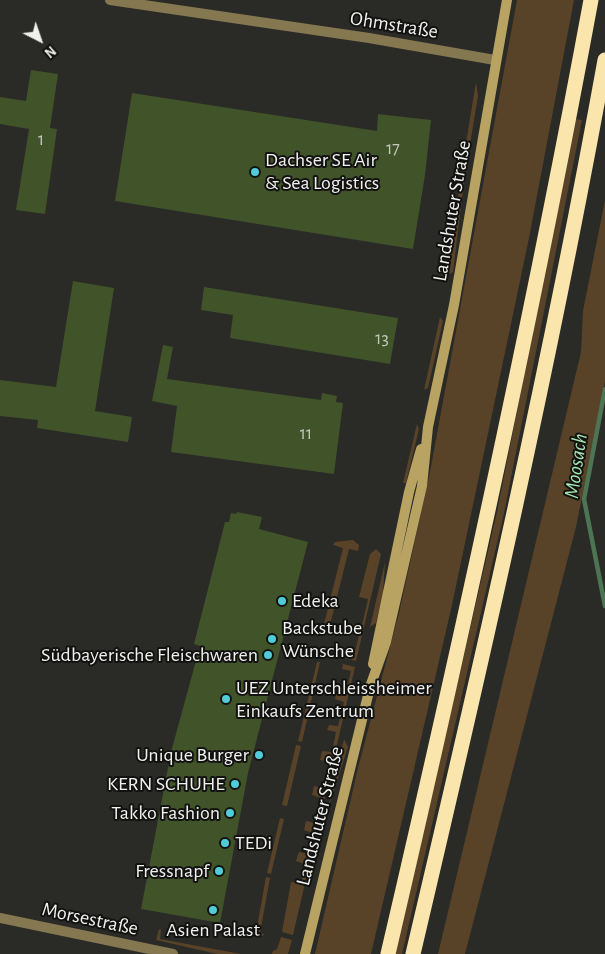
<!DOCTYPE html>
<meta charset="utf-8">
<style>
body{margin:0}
#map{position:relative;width:605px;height:954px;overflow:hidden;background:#2a2a27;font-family:"Alegreya Sans",sans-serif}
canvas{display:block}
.north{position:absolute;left:15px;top:15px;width:50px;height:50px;-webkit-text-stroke:4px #121211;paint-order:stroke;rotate:139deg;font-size:14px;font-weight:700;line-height:20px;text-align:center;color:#f0f0ee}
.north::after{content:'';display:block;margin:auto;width:18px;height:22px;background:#f0f0ee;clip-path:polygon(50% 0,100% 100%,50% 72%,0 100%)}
</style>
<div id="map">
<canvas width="605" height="954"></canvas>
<div class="north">N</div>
</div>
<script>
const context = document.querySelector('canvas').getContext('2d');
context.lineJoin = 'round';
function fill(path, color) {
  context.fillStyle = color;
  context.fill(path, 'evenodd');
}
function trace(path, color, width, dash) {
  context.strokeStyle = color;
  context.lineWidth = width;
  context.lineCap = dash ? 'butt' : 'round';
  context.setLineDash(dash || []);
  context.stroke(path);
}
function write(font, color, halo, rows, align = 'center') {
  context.font = font + ' "Alegreya Sans",sans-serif';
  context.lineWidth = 4;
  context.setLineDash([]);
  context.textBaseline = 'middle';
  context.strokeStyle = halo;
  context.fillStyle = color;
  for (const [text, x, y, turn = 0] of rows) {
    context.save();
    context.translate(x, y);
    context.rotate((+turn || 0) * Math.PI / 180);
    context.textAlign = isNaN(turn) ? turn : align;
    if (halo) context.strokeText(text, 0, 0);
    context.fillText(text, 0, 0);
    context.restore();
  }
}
fill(new Path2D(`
 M 517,0 L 574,0 L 529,238 L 452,605 L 371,954 L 315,954 L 358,768 L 399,613 L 430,472 Z
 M 476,82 L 478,96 L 465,174 L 453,272 L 449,274 L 461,173 Z
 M 575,119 L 582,120 L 504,513 L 402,954 L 395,954 L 497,512 Z
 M 605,200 L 605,381 L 576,527 L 465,954 L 438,954 L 581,352 L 583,311 Z
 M 440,317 L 443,321 L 428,388 L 424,390 Z
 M 417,424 L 419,429 L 406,483 L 403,483 Z
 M 353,540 L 359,545 L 358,551 L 349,549 L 330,625 L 324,624 L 343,548 L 333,545 L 335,542 Z
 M 376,549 L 381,554 L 356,661 L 344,658 L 345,654 L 354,656 L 360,631 L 351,628 L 352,624 L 362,625 L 368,599 L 359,597 L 370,554 Z
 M 385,562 L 383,594 L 376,623 L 370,627 Z
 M 317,662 L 320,662 L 302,742 L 298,741 Z
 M 343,664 L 355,667 L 293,935 L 282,932 L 291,882 L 301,884 L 305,864 L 296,861 L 299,852 L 308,854 L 313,833 L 304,830 L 306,821 L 315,823 L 321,798 L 312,795 L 314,786 L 323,788 L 329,762 L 320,760 L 322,751 L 332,752 L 336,732 L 327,730 L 329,725 L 338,726 L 344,702 L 335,699 L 336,694 L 345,696 L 351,671 L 342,669 Z
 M 344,739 L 348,747 L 327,812 Z
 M 296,745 L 301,746 L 287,806 L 282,805 Z
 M 280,818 L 284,819 L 271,874 L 267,873 Z
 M 266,877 L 270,878 L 260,933 L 264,934 L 263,936 L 251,934 L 256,933 Z
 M 159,929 L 161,930 L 160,939 L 241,954 L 217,954 L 156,940 Z
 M 281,937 L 292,940 L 288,954 L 272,954 L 273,951 L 277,949 Z`), '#594328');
trace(new Path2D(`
 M 605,389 L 584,499 L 605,606`), '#4d7553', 4.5);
fill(new Path2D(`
 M 31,70 L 58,74 L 50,128 L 57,129 L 45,214 L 16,210 L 29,129 L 0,124 L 0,97 L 26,101 Z
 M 132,93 L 377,131 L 378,114 L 431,120 L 425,175 L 413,249 L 115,201 Z
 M 73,281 L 114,288 L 95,411 L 132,417 L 128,442 L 37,428 L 38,420 L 0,416 L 0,380 L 56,387 Z
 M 204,287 L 398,318 L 390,364 L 230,338 L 233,315 L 201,310 Z
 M 163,345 L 173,347 L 167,379 L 321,400 L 322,393 L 337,396 L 336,402 L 343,403 L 334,474 L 171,452 L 177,406 L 152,401 Z
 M 237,512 L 262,517 L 259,529 L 308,542 L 248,773 L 220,923 L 141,909 L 171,752 L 200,646 L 194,644 L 225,522 L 229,522 L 231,513 L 236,514 Z`), '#405329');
trace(new Path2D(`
 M 110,0 L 369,38 L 495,60
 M 0,918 L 173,954`), '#857750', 10);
trace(new Path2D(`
 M 373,664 L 409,492 L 421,449
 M 305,954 L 370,687 L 386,642 L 422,486 L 428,427 L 454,305 L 507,0`), '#b9a363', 10);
trace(new Path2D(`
 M 388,954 C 462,637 532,320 591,0
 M 413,954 C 483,657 551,360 605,60`), '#fae6ac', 15);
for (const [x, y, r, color] of [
 [255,172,5,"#52cbd8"],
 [282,601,5,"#52cbd8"],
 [272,639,5,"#52cbd8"],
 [268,655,5,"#52cbd8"],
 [226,699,5,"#52cbd8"],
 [259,755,5,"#52cbd8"],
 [235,784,5,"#52cbd8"],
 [230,813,5,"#52cbd8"],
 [225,843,5,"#52cbd8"],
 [219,871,5,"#52cbd8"],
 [213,910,5,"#52cbd8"]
]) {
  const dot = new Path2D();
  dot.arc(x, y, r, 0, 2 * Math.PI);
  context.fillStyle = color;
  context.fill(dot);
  trace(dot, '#121211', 2);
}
write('18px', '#c4c9bd', null, [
 ["1",41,140],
 ["17",393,149],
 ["13",382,339],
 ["11",306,434]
]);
write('20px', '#f0f0ee', '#121211', [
 ["Ohmstraße",394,25,9],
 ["Landshuter Straße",452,211,-80],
 ["Landshuter Straße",320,816,-76],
 ["Morsestraße",90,919,12]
]);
write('20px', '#f0f0ee', '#121211', [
 ["Dachser SE Air",265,160],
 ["& Sea Logistics",265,183],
 ["Edeka",292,601],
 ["Backstube",282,628],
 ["Wünsche",282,651],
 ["Südbayerische Fleischwaren",258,655,"right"],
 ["UEZ Unterschleissheimer",236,688],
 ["Einkaufs Zentrum",236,711],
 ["Unique Burger",249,755,"right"],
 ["KERN SCHUHE",225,784,"right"],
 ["Takko Fashion",220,813,"right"],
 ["TEDi",235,843],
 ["Fressnapf",209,871,"right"],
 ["Asien Palast",213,930,"center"]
], 'left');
write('italic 21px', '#a7e7b0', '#121211', [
 ["Moosach",576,466,-82]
]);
</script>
